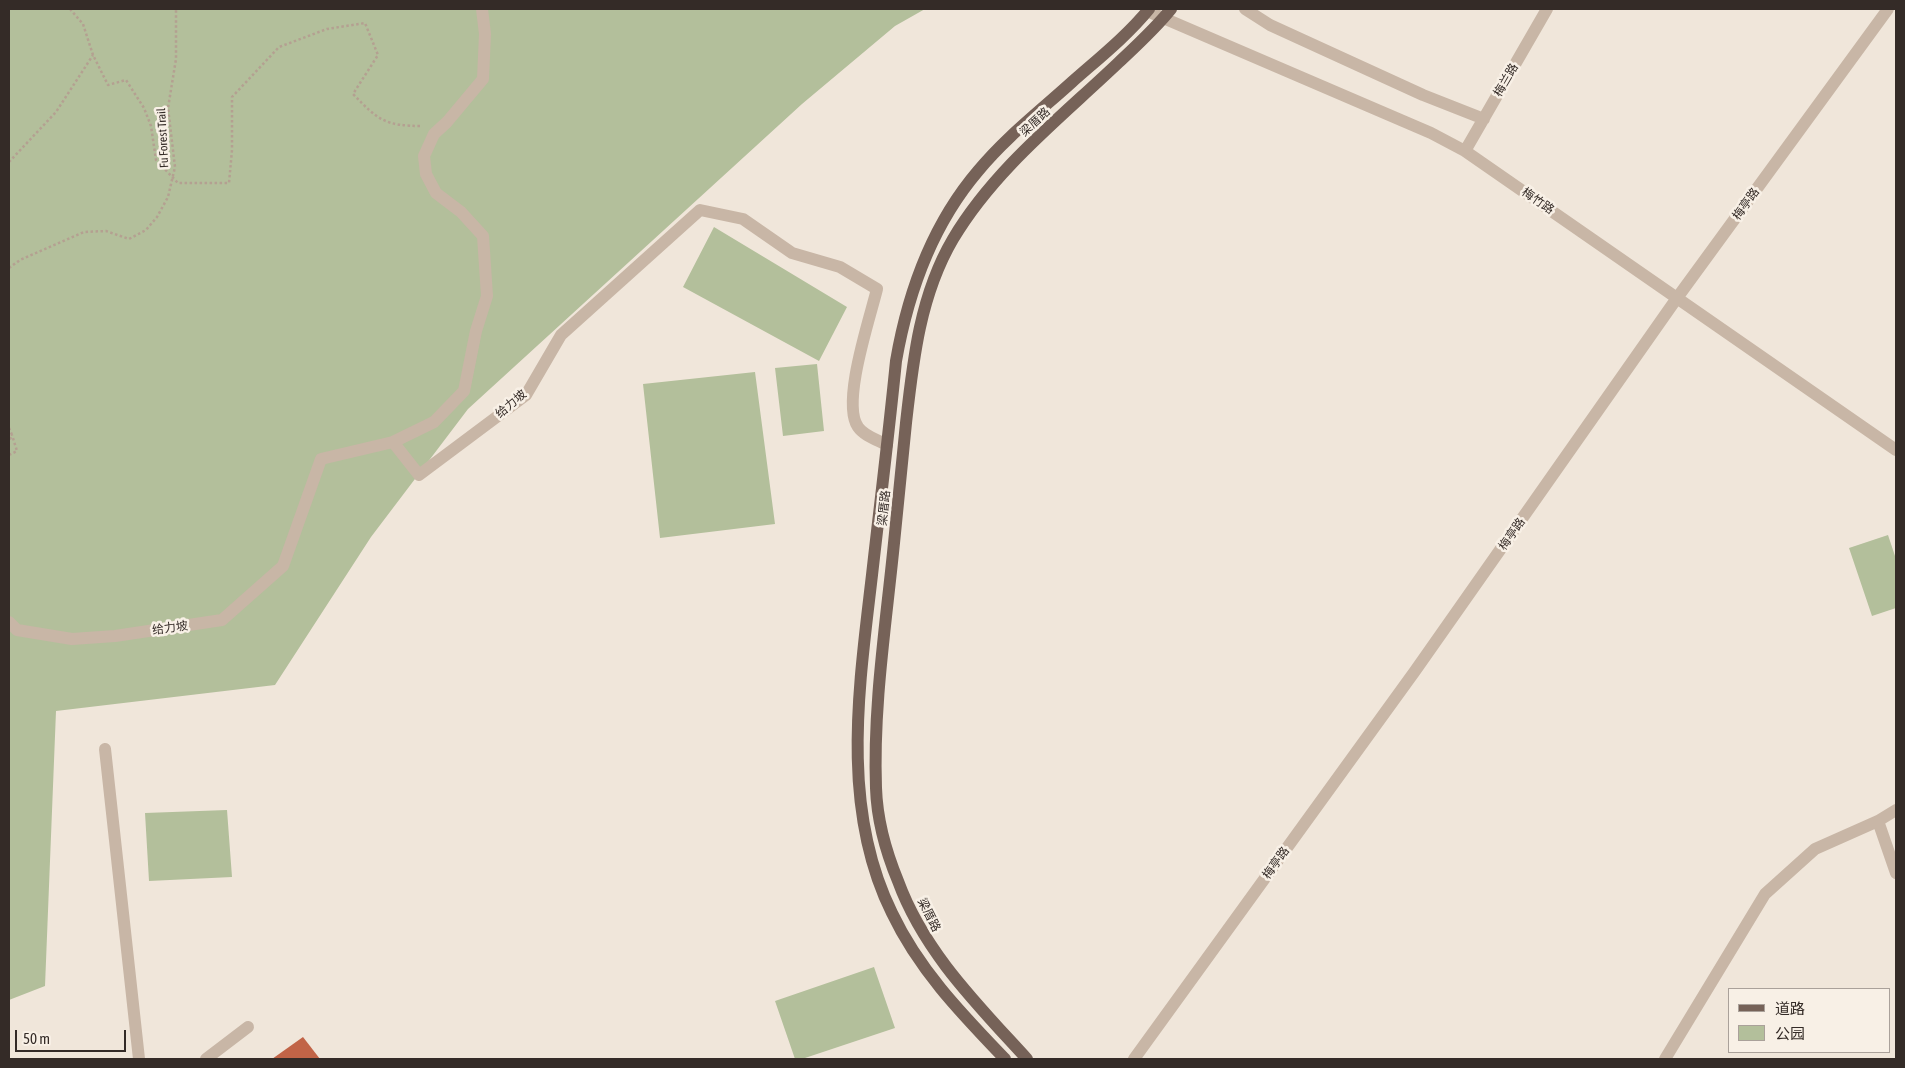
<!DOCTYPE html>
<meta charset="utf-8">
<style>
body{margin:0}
#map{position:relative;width:1905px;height:1068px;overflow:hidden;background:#f0e6da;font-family:"Asap Condensed","Noto Sans SC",sans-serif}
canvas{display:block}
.frame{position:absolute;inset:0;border:10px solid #342b27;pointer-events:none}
.legend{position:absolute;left:1728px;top:988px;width:162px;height:65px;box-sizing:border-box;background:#f8f0e6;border:1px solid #aaa19a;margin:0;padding:6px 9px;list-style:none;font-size:15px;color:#342b27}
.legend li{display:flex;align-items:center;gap:10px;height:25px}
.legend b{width:25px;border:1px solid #aaa19a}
.scale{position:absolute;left:15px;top:1030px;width:111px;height:22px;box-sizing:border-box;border:2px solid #342b27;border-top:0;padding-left:6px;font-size:15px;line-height:18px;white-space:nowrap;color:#342b27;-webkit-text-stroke:4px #f8f0e6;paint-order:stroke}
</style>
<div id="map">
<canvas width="1905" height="1068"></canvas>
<div class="frame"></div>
<ul class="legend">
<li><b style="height:6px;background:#766258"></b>道路</li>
<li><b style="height:14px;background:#b3bf9b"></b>公园</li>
</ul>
<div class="scale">50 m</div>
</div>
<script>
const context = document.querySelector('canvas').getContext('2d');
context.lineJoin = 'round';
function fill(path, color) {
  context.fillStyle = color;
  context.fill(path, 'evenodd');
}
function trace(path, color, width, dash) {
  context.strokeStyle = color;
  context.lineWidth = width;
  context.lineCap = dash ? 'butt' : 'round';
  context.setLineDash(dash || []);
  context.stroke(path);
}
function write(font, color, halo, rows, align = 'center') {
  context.font = font + ' "Asap Condensed","Noto Sans SC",sans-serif';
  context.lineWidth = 5;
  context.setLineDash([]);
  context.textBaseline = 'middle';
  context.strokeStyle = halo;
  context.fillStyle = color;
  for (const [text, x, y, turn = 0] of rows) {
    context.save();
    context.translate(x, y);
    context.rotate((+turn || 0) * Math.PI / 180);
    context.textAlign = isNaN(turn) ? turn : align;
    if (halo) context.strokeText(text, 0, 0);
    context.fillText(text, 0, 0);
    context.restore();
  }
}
fill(new Path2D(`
 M 9,9 L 925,9 L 895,26 L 802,104 L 468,409 L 371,537 L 275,685 L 56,711 L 45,986 L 9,1000 Z
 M 714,227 L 847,307 L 819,361 L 683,287 Z
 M 817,364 L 824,431 L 783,436 L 775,368 Z
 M 755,372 L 775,524 L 660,538 L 643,384 Z
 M 1888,535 L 1896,559 L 1896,608 L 1872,616 L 1849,548 Z
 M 227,810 L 232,877 L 149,881 L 145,813 Z
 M 874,967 L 895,1028 L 802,1059 L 795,1059 L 775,1001 Z`), '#b3bf9b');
fill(new Path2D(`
 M 303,1037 L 320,1059 L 272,1059 Z`), '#c16447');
trace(new Path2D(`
 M 70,9 L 83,24 L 93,55 L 108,85 L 126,80 L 144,108 L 151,126 L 156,160 L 178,183 L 229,183 L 232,150 L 232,97 L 279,47 L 327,29 L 365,23 L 378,55 L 353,94 C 378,120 385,126 422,126
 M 9,162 L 56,112 L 93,55
 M 9,428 L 12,435 L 9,441
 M 9,455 L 17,451 L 12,435`), '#b4a091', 2.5, [2.5, 2.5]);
trace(new Path2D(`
 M 1245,9 L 1270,25 L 1423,95 L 1484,119
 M 1147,11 L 1431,133 L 1465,151 L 1896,450
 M 1465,151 L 1547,9
 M 393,442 L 434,422 L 464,391 L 476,331 L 487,296 L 483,236 L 461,212 L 436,193 L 426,174 L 424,156 L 434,134 L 447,122 L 483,79 L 485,34 L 482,9
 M 9,622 L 17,630 L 72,639 L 115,636 L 222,620 L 283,566 L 321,459 L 393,442 L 419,475 L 526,395 L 561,335 L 700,210 L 743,219 L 792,253 L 840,267 L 877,289 C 870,318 841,403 858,427 C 864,436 878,440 887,445
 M 105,749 L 139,1059
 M 1878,821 L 1896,873
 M 206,1059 L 248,1027
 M 1134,1059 L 1415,671 L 1677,298 L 1888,9
 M 1665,1059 L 1765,894 L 1815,849 L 1878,821 L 1896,810`), '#c8b6a6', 12);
trace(new Path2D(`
 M 1005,1059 C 962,1014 919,970 892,913 C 840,808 859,687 872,575 C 880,504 889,432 896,361 C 908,292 932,225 978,171 C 1005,138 1040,111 1072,82 C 1098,59 1127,36 1149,9
 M 1027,1059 C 977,1004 924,952 898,881 C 886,852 877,819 876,788 C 873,706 886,624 894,543 C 898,503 902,463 906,423 C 913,360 920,295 953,239 C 994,170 1059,119 1117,64 C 1136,46 1155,29 1171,9`), '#766258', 12);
trace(new Path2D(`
 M 9,268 L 20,260 L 84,232 L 106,231 L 129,239 L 146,230 L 157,217 L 168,197 L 175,167 L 168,108 L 176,59 L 176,9`), '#b4a091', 2.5, [2.5, 2.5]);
write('12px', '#342b27', '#f8f0e6', [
 ["梅兰路",1506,80,-60],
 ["梁厝路",1035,122,-43],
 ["Fu Forest Trail",163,138,-93],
 ["梅竹路",1538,201,35],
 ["梅亭路",1746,204,-54],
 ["给力坡",511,404,-40],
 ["梁厝路",884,508,-84],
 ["梅亭路",1512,534,-55],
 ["给力坡",170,628,-8],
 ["梅亭路",1276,863,-54],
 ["梁厝路",929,915,63]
]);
</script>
